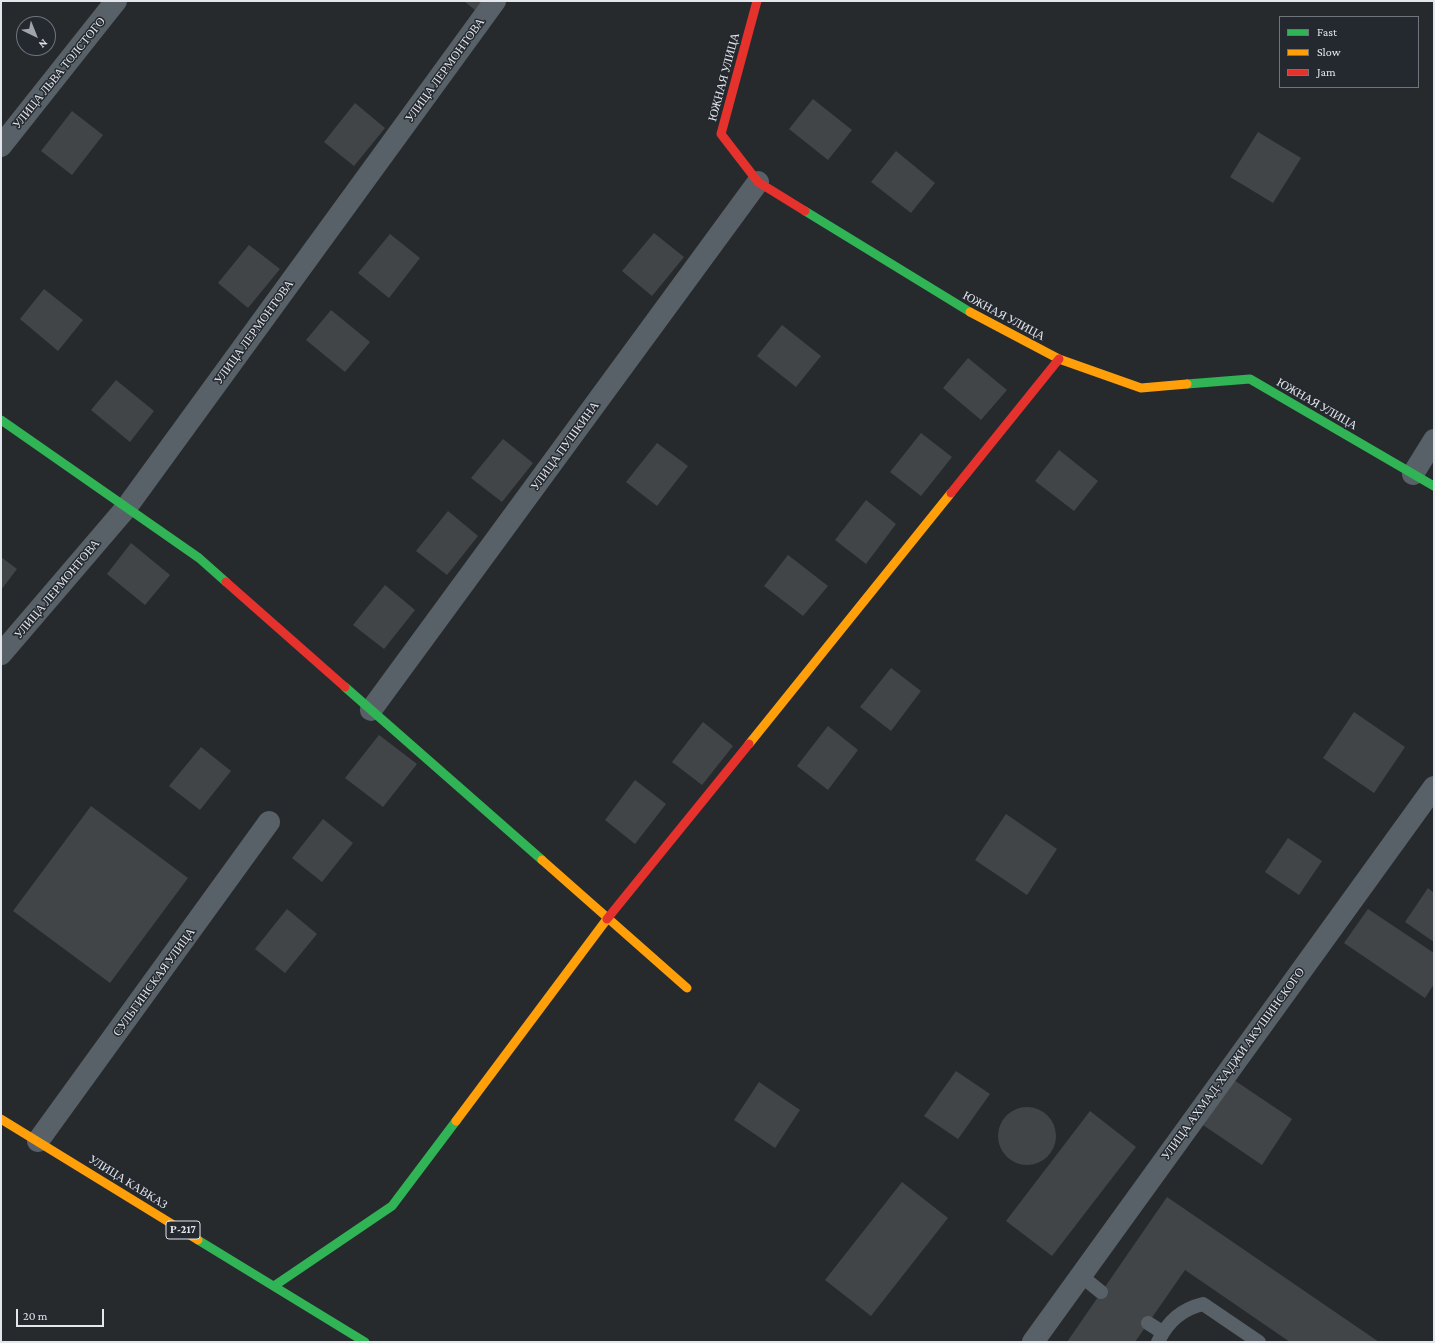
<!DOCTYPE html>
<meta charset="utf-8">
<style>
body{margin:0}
#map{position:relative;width:1435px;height:1343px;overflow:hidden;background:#272a2d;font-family:"Crimson Pro",serif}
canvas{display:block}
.frame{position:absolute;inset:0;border:2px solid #e3e6eb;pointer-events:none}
.legend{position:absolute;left:1279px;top:16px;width:140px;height:72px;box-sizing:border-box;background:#242930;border:1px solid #70757b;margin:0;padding:5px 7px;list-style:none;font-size:12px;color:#e3e6eb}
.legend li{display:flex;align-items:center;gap:8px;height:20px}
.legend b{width:20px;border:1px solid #70757b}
.north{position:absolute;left:16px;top:16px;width:40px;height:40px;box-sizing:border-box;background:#242930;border:1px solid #70757b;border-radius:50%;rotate:137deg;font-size:11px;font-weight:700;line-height:16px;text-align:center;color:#e3e6eb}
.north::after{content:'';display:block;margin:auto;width:14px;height:18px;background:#a1a4a8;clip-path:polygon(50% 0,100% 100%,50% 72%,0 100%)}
.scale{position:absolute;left:16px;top:1309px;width:88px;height:18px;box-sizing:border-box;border:2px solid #e3e6eb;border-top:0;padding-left:5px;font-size:12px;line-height:14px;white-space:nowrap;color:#e3e6eb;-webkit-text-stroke:3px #242930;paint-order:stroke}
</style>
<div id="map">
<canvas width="1435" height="1343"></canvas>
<div class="frame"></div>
<ul class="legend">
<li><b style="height:5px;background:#30b455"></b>Fast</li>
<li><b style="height:5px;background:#ff9f0a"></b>Slow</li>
<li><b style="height:5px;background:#e5322d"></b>Jam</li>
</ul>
<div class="north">N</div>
<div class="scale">20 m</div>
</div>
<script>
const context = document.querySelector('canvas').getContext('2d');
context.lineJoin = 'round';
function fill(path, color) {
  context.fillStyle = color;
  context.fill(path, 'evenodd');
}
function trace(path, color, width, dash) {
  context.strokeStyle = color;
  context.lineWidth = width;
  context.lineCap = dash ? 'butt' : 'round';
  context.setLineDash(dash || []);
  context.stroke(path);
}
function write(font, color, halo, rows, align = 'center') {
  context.font = font + ' "Crimson Pro",serif';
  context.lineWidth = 3;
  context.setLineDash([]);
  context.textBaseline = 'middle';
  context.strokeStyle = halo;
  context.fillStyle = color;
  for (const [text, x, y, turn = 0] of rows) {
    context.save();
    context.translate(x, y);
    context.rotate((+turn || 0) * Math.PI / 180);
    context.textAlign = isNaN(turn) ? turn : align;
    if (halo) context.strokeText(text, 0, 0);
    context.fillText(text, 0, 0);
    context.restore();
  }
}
fill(new Path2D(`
 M 464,1 L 482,1 L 475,10 Z
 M 813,99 L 852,130 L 828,160 L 789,129 Z
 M 355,103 L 385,128 L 354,166 L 324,142 Z
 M 72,111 L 103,135 L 72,175 L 41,151 Z
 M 1258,132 L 1301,158 L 1273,203 L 1230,177 Z
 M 896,151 L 935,183 L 911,213 L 871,182 Z
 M 654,233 L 684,257 L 652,296 L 622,271 Z
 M 390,234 L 420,258 L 389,298 L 358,273 Z
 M 249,245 L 280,269 L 248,308 L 218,283 Z
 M 44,289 L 83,320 L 58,351 L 20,319 Z
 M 331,310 L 370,342 L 345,372 L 306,340 Z
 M 782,325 L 821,356 L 796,387 L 757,356 Z
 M 968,358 L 1007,390 L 981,420 L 943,388 Z
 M 116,380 L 154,411 L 130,442 L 91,410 Z
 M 921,433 L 952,457 L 921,496 L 890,472 Z
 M 503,439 L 533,463 L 502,502 L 471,478 Z
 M 657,443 L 688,466 L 657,506 L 626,482 Z
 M 1059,450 L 1098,481 L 1074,511 L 1035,481 Z
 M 866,500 L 896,524 L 866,564 L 835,540 Z
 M 448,511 L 478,536 L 447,575 L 416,551 Z
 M 131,543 L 170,575 L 145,605 L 107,574 Z
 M 788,555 L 828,586 L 803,616 L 764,586 Z
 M 1,557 L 17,569 L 1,590 Z
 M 385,585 L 415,610 L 384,649 L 353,625 Z
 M 891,668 L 921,691 L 891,731 L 860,707 Z
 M 1354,712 L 1405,747 L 1374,793 L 1323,758 Z
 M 703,722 L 733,746 L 702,785 L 672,762 Z
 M 828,726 L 858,750 L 828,790 L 797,766 Z
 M 379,735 L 417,764 L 383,807 L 345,778 Z
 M 201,747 L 231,771 L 200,810 L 169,786 Z
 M 635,780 L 666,804 L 635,844 L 605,820 Z
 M 91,806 L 188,878 L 110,983 L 13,911 Z
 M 1006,814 L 1057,849 L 1027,895 L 975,860 Z
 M 323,819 L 353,843 L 322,882 L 292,858 Z
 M 1288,838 L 1322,861 L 1299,895 L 1265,872 Z
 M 1428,888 L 1434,893 L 1434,942 L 1405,922 Z
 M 287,909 L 317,934 L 285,973 L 255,949 Z
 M 1368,909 L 1434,953 L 1434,984 L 1425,998 L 1344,943 Z
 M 956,1071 L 990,1094 L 958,1139 L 924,1116 Z
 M 1234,1080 L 1292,1119 L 1262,1165 L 1203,1125 Z
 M 759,1082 L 800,1110 L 775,1148 L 734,1120 Z
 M998 1136a29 29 0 1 1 58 0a29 29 0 1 1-58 0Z
 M 1090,1111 L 1136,1147 L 1052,1256 L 1006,1221 Z
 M 902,1182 L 948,1218 L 871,1316 L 825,1280 Z
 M 1167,1197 L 1379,1342 L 1290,1342 L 1185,1270 L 1135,1342 L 1067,1342 Z`), '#424548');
trace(new Path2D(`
 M 1080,1275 L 1101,1292
 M 1148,1323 L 1162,1332
 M 1158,1342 C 1167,1322 1182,1309 1203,1304 L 1259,1342`), '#586068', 14);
trace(new Path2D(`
 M 1,146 L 116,1
 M 1413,474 L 1434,440
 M 1,654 L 126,508 L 495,1
 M 371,710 L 758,182
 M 38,1141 L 269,822
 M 1033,1342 L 1434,787`), '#586068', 22);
trace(new Path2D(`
 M 805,211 L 970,312
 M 1187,384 L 1250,379 L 1434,486
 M 1,420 L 199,558 L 226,582
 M 345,687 L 542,860
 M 198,1240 L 365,1342
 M 274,1286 L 392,1206 L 456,1121`), '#30b455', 9);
trace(new Path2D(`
 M 970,312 L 1059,359 L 1141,388 L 1187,384
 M 749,744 L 951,493
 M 542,860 L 687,988
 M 1,1119 L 198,1240
 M 456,1121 L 607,919`), '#ff9f0a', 9);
trace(new Path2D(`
 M 757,1 L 721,134 L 758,182 L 805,211
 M 951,493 L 1059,359
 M 226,582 L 345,687
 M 607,919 L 749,744`), '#e5322d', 9);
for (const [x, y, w] of [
 [183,1230,34]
]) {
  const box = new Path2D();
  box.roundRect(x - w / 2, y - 9, w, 18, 3);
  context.fillStyle = '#242930';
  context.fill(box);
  trace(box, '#e3e6eb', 1);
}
write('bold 11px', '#e3e6eb', null, [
 ["Р-217",183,1230]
]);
write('12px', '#e3e6eb', '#242930', [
 ["УЛИЦА ЛЕРМОНТОВА",445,70,-54],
 ["УЛИЦА ЛЬВА ТОЛСТОГО",59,73,-51],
 ["ЮЖНАЯ УЛИЦА",724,77,-75],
 ["ЮЖНАЯ УЛИЦА",1004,316,28],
 ["УЛИЦА ЛЕРМОНТОВА",254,332,-54],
 ["ЮЖНАЯ УЛИЦА",1317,404,30],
 ["УЛИЦА ПУШКИНА",565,446,-54],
 ["УЛИЦА ЛЕРМОНТОВА",57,589,-50],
 ["СУЛЬГИНСКАЯ УЛИЦА",154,982,-54],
 ["УЛИЦА АХМАД-ХАДЖИ АКУШИНСКОГО",1233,1064,-54],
 ["УЛИЦА КАВКАЗ",128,1182,32]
]);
</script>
